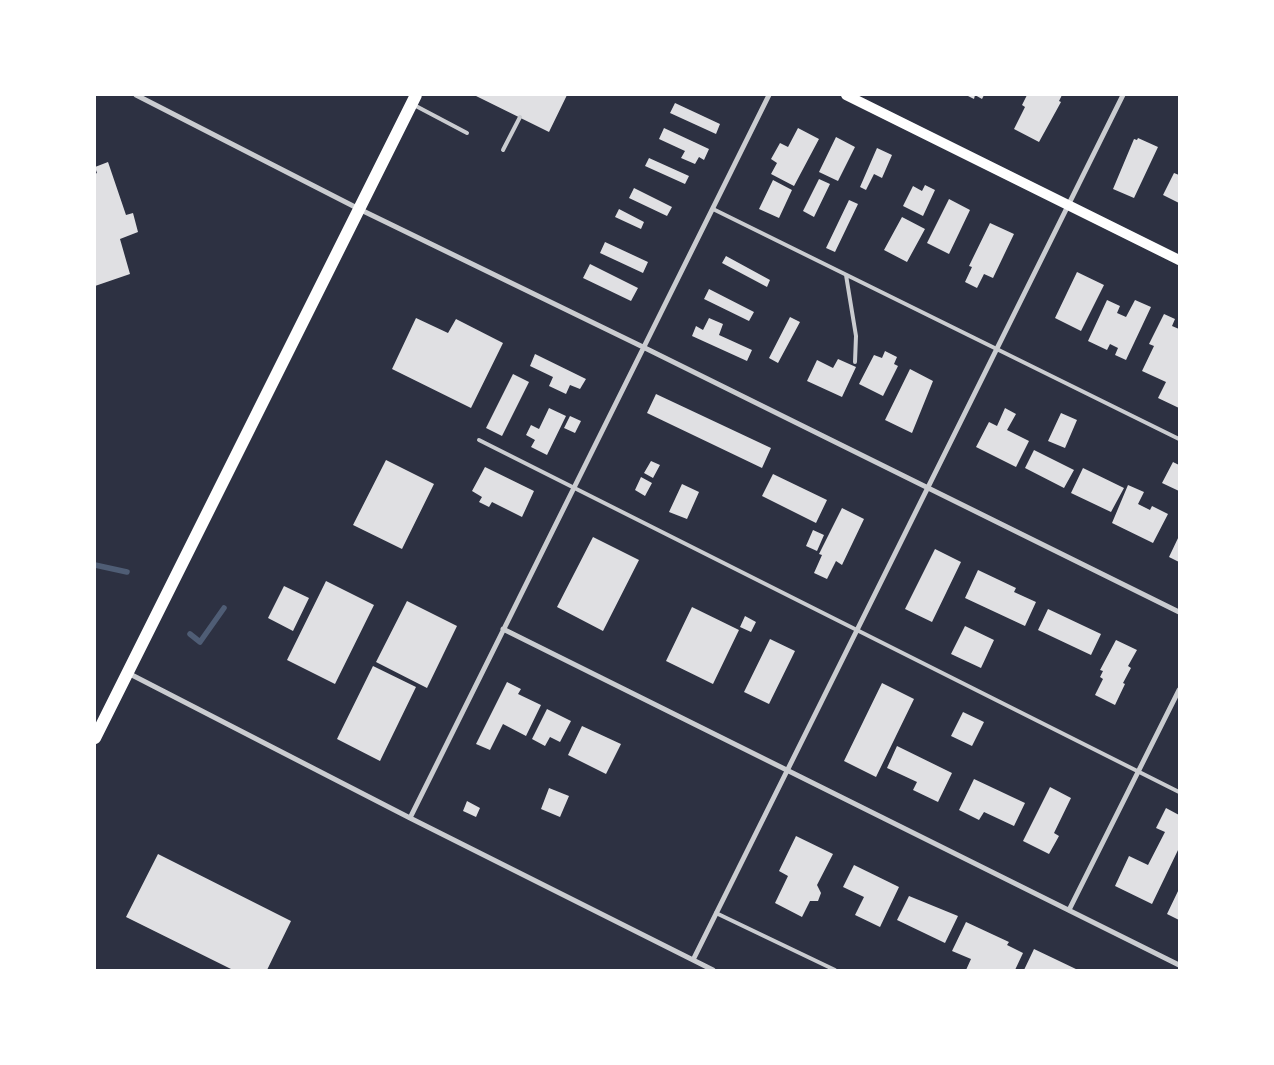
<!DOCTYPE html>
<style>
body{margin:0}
#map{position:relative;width:1274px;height:1065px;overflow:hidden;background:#2d3142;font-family:"Public Sans",sans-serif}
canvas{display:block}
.frame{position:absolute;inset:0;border:96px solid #fff;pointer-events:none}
</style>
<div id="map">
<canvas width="1274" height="1065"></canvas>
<div class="frame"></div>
</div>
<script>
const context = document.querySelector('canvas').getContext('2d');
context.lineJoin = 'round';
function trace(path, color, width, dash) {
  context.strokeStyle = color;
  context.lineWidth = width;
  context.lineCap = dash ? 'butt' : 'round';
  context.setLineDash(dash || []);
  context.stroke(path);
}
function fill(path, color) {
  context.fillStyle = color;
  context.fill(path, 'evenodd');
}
trace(new Path2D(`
 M 95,565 L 127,572
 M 190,634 L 200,642 L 224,608`), '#4f5d75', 5.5);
fill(new Path2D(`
 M 474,95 L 567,95 L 549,132 Z
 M 966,95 L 984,95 L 982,99 L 975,95 L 974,99 Z
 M 1027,95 L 1062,95 L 1059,101 L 1061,102 L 1039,142 L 1014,129 L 1025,107 L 1022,105 Z
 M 675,103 L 720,124 L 716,134 L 670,113 Z
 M 664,128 L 709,149 L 704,160 L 699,157 L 695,164 L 681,158 L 685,151 L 659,139 Z
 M 798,128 L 819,139 L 794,186 L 771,174 L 777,163 L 771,159 L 780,143 L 788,147 Z
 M 836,137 L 855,147 L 838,181 L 819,172 Z
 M 1138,138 L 1158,147 L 1134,198 L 1113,189 L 1134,139 L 1137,140 Z
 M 877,148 L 892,155 L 882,178 L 874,174 L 866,190 L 860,187 Z
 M 649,158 L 689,176 L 685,184 L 645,166 Z
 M 108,162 L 126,215 L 133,213 L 138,232 L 120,239 L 130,274 L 95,286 L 95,174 L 97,173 L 95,167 Z
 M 1174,173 L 1179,175 L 1179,203 L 1163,195 Z
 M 819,179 L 830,184 L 814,217 L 803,211 Z
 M 773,180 L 792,190 L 779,218 L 759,209 Z
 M 925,185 L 935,190 L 923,216 L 903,206 L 913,186 L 922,191 Z
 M 634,188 L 672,207 L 667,216 L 629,198 Z
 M 949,199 L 970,210 L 949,254 L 927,243 Z
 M 849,200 L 858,204 L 835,252 L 826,248 Z
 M 619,209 L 644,222 L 641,229 L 615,217 Z
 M 902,217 L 925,229 L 907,262 L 884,250 Z
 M 990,223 L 1014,234 L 993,278 L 984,274 L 977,288 L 965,282 L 972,267 L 969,266 Z
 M 605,242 L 648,262 L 643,273 L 600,253 Z
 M 726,256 L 770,280 L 767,287 L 722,263 Z
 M 590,264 L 638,288 L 631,301 L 583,278 Z
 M 1077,272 L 1104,285 L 1081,331 L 1055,318 Z
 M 709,289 L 754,312 L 749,321 L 704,299 Z
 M 1107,300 L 1120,306 L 1117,313 L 1126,317 L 1135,300 L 1151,307 L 1126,360 L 1115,355 L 1118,348 L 1110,344 L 1107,350 L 1088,341 Z
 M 1164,314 L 1175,319 L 1172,326 L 1179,329 L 1179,408 L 1158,398 L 1166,382 L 1142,371 L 1154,346 L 1149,344 Z
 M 790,317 L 800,322 L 778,363 L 769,358 Z
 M 416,318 L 448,333 L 456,319 L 503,343 L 471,408 L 392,369 Z
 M 709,318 L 723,324 L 719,335 L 752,350 L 747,361 L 692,336 L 696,326 L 703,330 Z
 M 885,351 L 897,357 L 894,364 L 898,366 L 883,396 L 859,384 L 874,355 L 882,358 Z
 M 535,354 L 586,379 L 580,389 L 570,385 L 566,394 L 549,386 L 553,377 L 530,366 Z
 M 838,359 L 856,367 L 842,397 L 807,381 L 817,360 L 833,368 Z
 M 910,369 L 933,381 L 912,433 L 885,420 Z
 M 513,374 L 529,382 L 502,436 L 486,428 Z
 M 656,394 L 771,448 L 762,468 L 647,413 Z
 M 549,408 L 566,416 L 547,455 L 531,447 L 535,440 L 526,435 L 531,425 L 539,429 Z
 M 1005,408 L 1016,414 L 1007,430 L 1029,441 L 1016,467 L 976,447 L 989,422 L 997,426 Z
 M 1061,413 L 1077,420 L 1065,448 L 1048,441 Z
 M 570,416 L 581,421 L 575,433 L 564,428 Z
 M 1034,450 L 1074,470 L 1064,488 L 1025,468 Z
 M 386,460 L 434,484 L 402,549 L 353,525 Z
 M 651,461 L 660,465 L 653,478 L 644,473 Z
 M 1173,462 L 1179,465 L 1179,491 L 1162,483 Z
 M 485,467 L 534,491 L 522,517 L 492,502 L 489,507 L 479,502 L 482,497 L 472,491 Z
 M 1083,468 L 1124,488 L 1111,512 L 1071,493 Z
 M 773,474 L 827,500 L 816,523 L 762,496 Z
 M 641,477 L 652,483 L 645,496 L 635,490 Z
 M 682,484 L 699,492 L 687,519 L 669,512 Z
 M 1128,485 L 1144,492 L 1138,504 L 1150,510 L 1152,506 L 1168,514 L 1153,543 L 1112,523 Z
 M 842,508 L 864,519 L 842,565 L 836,561 L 827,579 L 814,573 L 822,555 L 819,554 Z
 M 813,530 L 824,535 L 817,551 L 806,546 Z
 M 1179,536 L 1179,562 L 1169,557 Z
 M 593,537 L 639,560 L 603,631 L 557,607 Z
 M 935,549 L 961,562 L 932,622 L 905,609 Z
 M 978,570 L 1016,588 L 1014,592 L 1036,602 L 1025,626 L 965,598 Z
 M 326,581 L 374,605 L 335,684 L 287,660 Z
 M 284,586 L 309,598 L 293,631 L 268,618 Z
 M 407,601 L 457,626 L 427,688 L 376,662 Z
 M 692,607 L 739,630 L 713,684 L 666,661 Z
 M 1048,609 L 1101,634 L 1091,655 L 1038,630 Z
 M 745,616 L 756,622 L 751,632 L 740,627 Z
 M 965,626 L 994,640 L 981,668 L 951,654 Z
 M 770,639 L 795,651 L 769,704 L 744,692 Z
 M 1116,640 L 1137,650 L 1128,666 L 1131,668 L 1123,683 L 1125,684 L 1115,705 L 1095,695 L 1103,679 L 1100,677 L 1103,671 L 1100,670 Z
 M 373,666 L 416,687 L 380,761 L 337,739 Z
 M 507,682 L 521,689 L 518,694 L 541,705 L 526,736 L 503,724 L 490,750 L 476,744 Z
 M 882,683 L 914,699 L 876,777 L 844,761 Z
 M 547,709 L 571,721 L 560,742 L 550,737 L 545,746 L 532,739 Z
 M 963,712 L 984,722 L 972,746 L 951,736 Z
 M 582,726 L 621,744 L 606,774 L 568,755 Z
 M 897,746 L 952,773 L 938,802 L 913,790 L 917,782 L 887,768 Z
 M 974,779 L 1025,803 L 1014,826 L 984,812 L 979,820 L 959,810 Z
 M 1050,787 L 1071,798 L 1054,833 L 1059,836 L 1049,854 L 1023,841 Z
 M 549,788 L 569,796 L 560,817 L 541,809 Z
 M 467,801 L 480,808 L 476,817 L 463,811 Z
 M 1166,808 L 1179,815 L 1179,848 L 1152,904 L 1115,886 L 1129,856 L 1148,865 L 1165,832 L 1156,828 Z
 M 796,836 L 833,854 L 817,885 L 821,893 L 818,901 L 810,901 L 802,917 L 775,903 L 788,876 L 779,871 Z
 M 158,854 L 291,921 L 267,970 L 233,970 L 126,917 Z
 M 854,865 L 899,887 L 880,927 L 855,915 L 864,897 L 843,887 Z
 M 1179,889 L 1179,920 L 1167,914 Z
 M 909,896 L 958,916 L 945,943 L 897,920 Z
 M 966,922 L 1009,942 L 1007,945 L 1023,953 L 1015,970 L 966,970 L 971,959 L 952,951 Z
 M 1034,949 L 1078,970 L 1024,970 Z`), '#e0e0e3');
trace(new Path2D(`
 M 414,105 L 467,133
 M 503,150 L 520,117
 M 713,209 L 1179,439
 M 846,275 L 856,336 L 855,362
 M 479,440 L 1179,792
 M 716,913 L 835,970`), '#caccd0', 4);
trace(new Path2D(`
 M 136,95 L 359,209 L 643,347 L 1179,612
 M 503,629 L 1179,965
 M 128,673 L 410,818 L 713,970
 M 410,818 L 769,95
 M 1069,910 L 1179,690
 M 693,960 L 1123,95`), '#caccd0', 5);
trace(new Path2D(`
 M 846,95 L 1179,260`), '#fff', 10);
trace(new Path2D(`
 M 95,738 L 416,95`), '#fff', 12);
</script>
